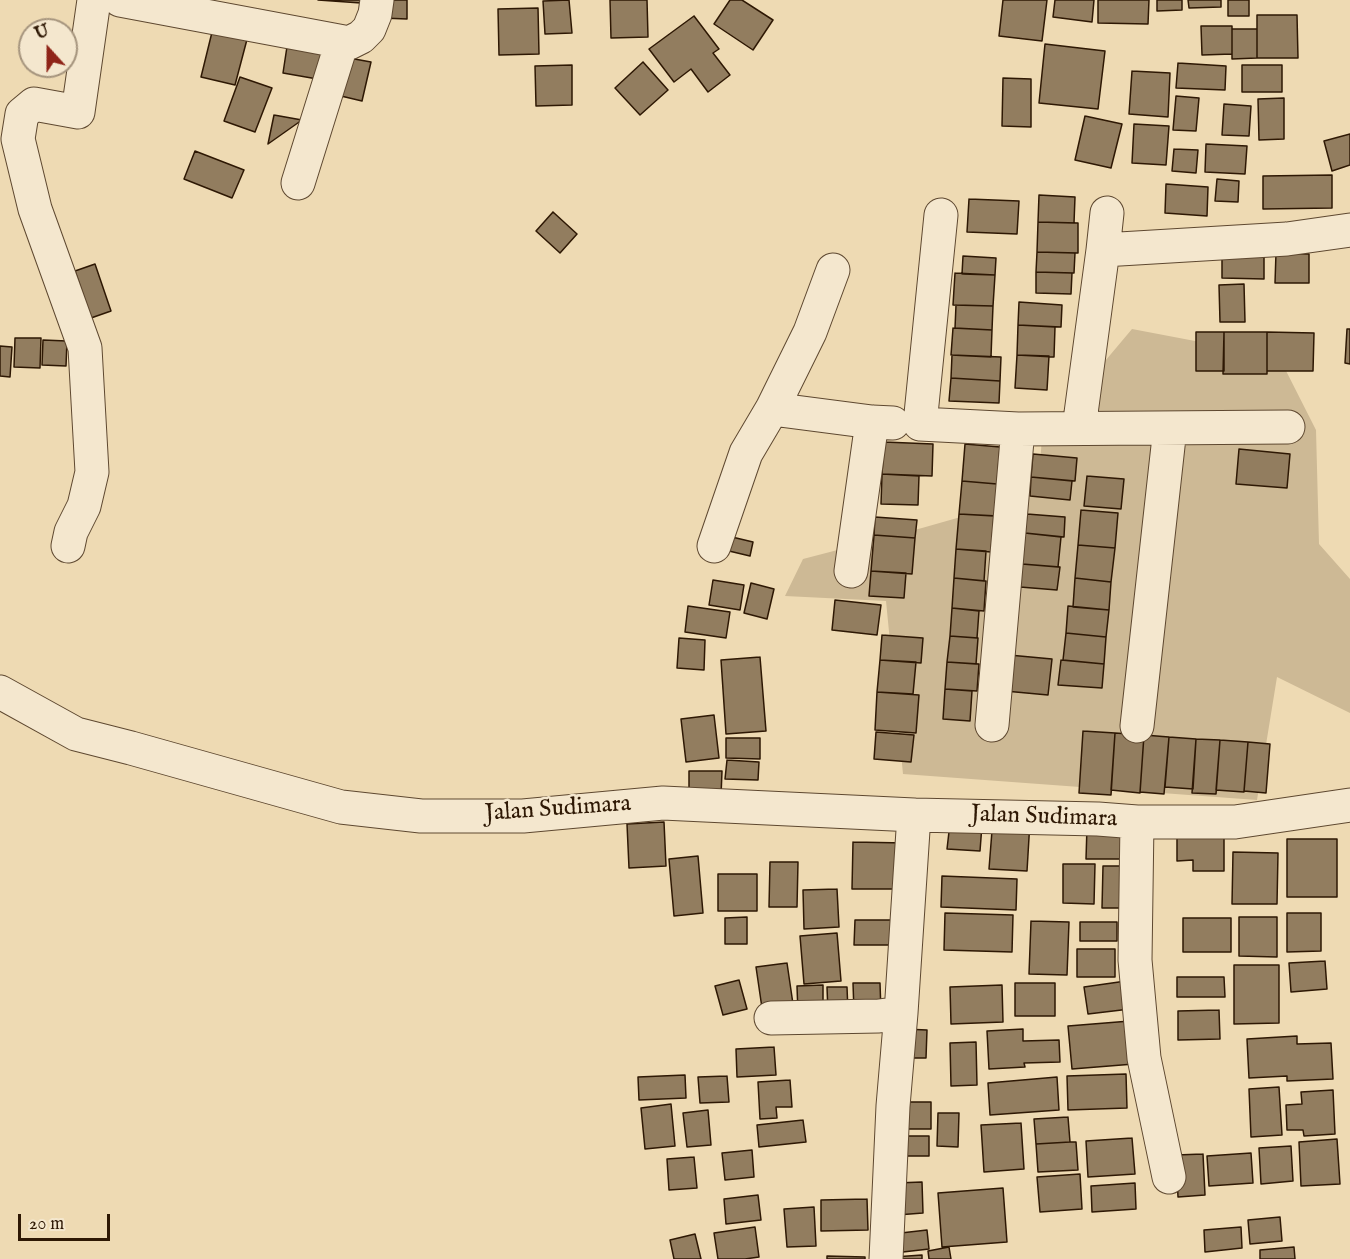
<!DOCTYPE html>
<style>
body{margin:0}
#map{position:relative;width:1350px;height:1259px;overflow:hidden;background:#eedab3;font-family:"IM FELL English",serif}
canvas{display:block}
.north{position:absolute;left:18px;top:18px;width:60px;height:60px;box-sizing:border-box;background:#f4e7ce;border:2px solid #a5947d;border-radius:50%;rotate:339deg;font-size:16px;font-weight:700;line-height:24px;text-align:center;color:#2e1804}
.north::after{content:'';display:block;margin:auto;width:21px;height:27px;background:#8f2418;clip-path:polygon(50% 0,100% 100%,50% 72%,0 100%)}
.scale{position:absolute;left:18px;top:1214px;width:92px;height:27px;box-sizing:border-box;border:3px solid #2e1804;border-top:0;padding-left:8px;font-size:18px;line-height:21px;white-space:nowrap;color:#2e1804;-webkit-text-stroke:4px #f4e7ce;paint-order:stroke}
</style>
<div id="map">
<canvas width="1350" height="1259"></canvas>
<div class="north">U</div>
<div class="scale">20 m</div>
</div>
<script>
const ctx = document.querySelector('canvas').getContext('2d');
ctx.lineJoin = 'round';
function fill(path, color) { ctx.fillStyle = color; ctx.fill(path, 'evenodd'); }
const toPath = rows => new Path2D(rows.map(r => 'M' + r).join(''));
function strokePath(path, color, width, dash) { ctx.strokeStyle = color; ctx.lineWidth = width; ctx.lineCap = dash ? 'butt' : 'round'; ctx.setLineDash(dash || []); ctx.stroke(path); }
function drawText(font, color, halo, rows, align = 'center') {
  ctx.font = font + ' "IM FELL English",serif'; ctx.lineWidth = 5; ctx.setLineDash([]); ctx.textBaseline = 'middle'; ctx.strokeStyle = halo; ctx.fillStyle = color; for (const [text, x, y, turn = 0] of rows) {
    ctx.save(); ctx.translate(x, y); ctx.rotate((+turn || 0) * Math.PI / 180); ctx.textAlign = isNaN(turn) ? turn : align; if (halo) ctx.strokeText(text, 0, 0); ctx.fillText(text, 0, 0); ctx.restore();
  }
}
fill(toPath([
 [1132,329,1279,357,1316,430,1319,544,1350,579,1350,713,1277,677,1257,800,903,774,886,601,785,596,803,559,922,528,1038,495,1042,436]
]), '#cdb995');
const building = toPath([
 [318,0,361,0,361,3,318,0],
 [383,0,407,0,407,19,382,18,383,0],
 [569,0,572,33,545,34,543,1,569,0],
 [610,0,647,0,648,37,611,38,610,0],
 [730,0,742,0,773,20,753,50,714,24,730,0],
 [1003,0,1047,0,1042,41,999,36,1003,0],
 [1055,0,1094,0,1092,22,1053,17,1055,0],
 [1098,0,1149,0,1148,24,1098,23,1098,0],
 [1157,0,1182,0,1182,10,1157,11,1157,0],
 [1188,0,1221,0,1221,7,1189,8,1188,0],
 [1228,0,1249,0,1249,16,1228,16,1228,0],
 [538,8,539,54,499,55,498,9,538,8],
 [1257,15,1297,15,1298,58,1257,58,1257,15],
 [694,16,719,49,713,53,730,75,708,92,691,69,674,82,649,49,694,16],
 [215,20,250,28,235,85,201,77,215,20],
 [1201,26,1232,26,1232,54,1202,55,1201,26],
 [1232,29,1257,29,1257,58,1232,59,1232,29],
 [288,40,328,47,323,80,283,73,288,40],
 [1045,44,1105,51,1098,109,1039,103,1045,44],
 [349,58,371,62,362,101,341,96,349,58],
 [643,62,668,90,640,115,615,88,643,62],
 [1178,63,1226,66,1225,90,1176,88,1178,63],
 [572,65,572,105,536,106,535,66,572,65],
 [1242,65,1282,65,1282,92,1242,92,1242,65],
 [1132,71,1170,73,1168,117,1129,114,1132,71],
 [240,77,272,88,255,132,224,121,240,77],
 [1003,78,1031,79,1031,127,1002,126,1003,78],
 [1176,96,1199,98,1196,131,1173,130,1176,96],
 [1284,98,1284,139,1259,140,1258,99,1284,98],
 [1224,104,1251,106,1249,136,1222,135,1224,104],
 [274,115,302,120,268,144,274,115],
 [1085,116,1122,124,1111,168,1075,160,1085,116],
 [1134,124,1169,126,1166,165,1132,163,1134,124],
 [1350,134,1350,165,1332,171,1324,141,1350,134],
 [1206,144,1247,146,1245,174,1205,172,1206,144],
 [1174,149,1198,150,1196,173,1172,171,1174,149],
 [195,151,244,170,232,198,184,179,195,151],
 [1332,175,1332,208,1263,209,1263,176,1332,175],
 [1217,179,1239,181,1238,202,1215,201,1217,179],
 [1166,184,1208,187,1207,216,1165,213,1166,184],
 [1039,195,1075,197,1074,223,1038,222,1039,195],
 [969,199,1019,201,1017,234,967,232,969,199],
 [553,212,577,234,560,253,536,231,553,212],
 [1038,222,1078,223,1078,253,1037,252,1038,222],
 [1222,250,1264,250,1264,279,1222,278,1222,250],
 [1037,252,1075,253,1074,273,1036,272,1037,252],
 [1276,253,1309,254,1309,283,1275,283,1276,253],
 [963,256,996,258,995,275,962,274,963,256],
 [95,264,111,311,91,318,75,271,95,264],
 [1036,272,1072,273,1071,294,1036,293,1036,272],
 [955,273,995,275,993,306,953,305,955,273],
 [1244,284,1245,322,1220,322,1219,285,1244,284],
 [1019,302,1062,305,1061,327,1018,325,1019,302],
 [956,305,993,306,992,330,955,328,956,305],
 [1018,325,1055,327,1054,357,1017,355,1018,325],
 [953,328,992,330,991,357,951,355,953,328],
 [1347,329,1350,329,1350,364,1345,363,1347,329],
 [1196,332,1224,332,1224,371,1196,371,1196,332],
 [1224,332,1267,332,1267,374,1223,374,1224,332],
 [1267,332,1314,333,1313,371,1267,371,1267,332],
 [15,338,41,338,40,368,14,367,15,338],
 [43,340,67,341,66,366,42,365,43,340],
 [0,346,12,347,10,377,0,376,0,346],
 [952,355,1001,357,1000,381,951,378,952,355],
 [1017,355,1049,356,1047,390,1015,388,1017,355],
 [951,378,1000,381,999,403,949,401,951,378],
 [884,442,933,444,932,476,882,474,884,442],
 [965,444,1000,447,997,484,962,481,965,444],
 [1239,449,1290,454,1287,488,1236,484,1239,449],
 [1033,454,1077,458,1075,481,1031,477,1033,454],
 [882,474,919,476,918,505,881,504,882,474],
 [1087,476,1124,479,1121,509,1084,506,1087,476],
 [1031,477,1072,481,1070,500,1030,496,1031,477],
 [962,481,997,484,998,516,959,514,962,481],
 [1081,510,1118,513,1115,548,1078,545,1081,510],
 [959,514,994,516,991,552,956,549,959,514],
 [1027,514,1065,517,1064,537,1025,533,1027,514],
 [875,517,917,520,915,538,874,535,875,517],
 [1025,533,1061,537,1058,567,1022,564,1025,533],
 [874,535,915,538,912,574,871,571,874,535],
 [732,537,753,542,750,556,729,551,732,537],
 [1078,545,1115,548,1111,582,1075,578,1078,545],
 [956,549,986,551,984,581,954,578,956,549],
 [1022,564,1060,567,1057,590,1020,587,1022,564],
 [871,571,906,573,904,598,869,596,871,571],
 [954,578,986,581,984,611,952,608,954,578],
 [1075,578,1111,582,1109,610,1073,607,1075,578],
 [713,580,744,585,740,610,709,605,713,580],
 [751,583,774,589,767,619,744,613,751,583],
 [835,600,881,605,877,635,832,630,835,600],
 [688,606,730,612,726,638,685,632,688,606],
 [1068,606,1109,610,1106,637,1066,633,1068,606],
 [952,608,979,611,977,638,950,636,952,608],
 [1066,633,1106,637,1104,664,1063,660,1066,633],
 [882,635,923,638,921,663,880,660,882,635],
 [950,636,978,638,976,664,947,662,950,636],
 [679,638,705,640,704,670,677,668,679,638],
 [1009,655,1052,659,1048,695,1005,691,1009,655],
 [760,657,766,731,726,734,721,660,760,657],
 [880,660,916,662,913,694,877,692,880,660],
 [1061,660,1104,664,1102,688,1058,685,1061,660],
 [947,662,979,664,977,691,945,689,947,662],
 [945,689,972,691,970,721,943,719,945,689],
 [877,692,919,695,916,733,875,730,877,692],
 [714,715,719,758,686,762,681,719,714,715],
 [1083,731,1115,733,1111,795,1079,793,1083,731],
 [876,732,914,735,911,762,874,759,876,732],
 [1115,733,1144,735,1140,793,1111,790,1115,733],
 [1144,735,1169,737,1164,794,1140,792,1144,735],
 [1169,737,1196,739,1193,789,1165,787,1169,737],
 [726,738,760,738,760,759,726,758,726,738],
 [1196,739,1220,740,1216,794,1192,793,1196,739],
 [1220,740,1248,742,1244,792,1216,790,1220,740],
 [1248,742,1270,744,1266,793,1244,791,1248,742],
 [727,760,759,762,758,780,725,779,727,760],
 [689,771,722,771,721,796,689,795,689,771],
 [993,818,1030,821,1027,871,989,869,993,818],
 [664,822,666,866,629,868,627,824,664,822],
 [950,823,982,825,980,851,947,849,950,823],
 [1087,827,1132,828,1132,859,1086,859,1087,827],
 [1177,828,1224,838,1224,871,1193,871,1193,860,1177,861,1177,828],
 [1287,839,1337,839,1337,897,1287,897,1287,839],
 [853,842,905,843,904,889,852,889,853,842],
 [1233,852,1278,853,1277,904,1232,904,1233,852],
 [698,856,703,913,674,916,669,859,698,856],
 [770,862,798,862,797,907,769,907,770,862],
 [1063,864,1095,864,1094,904,1063,903,1063,864],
 [1103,866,1129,866,1129,908,1102,908,1103,866],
 [718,874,757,874,757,911,718,911,718,874],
 [942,876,1017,879,1016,910,941,907,942,876],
 [837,889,839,927,804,929,803,890,837,889],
 [945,913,1013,915,1012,952,944,950,945,913],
 [1287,913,1321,913,1321,951,1287,952,1287,913],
 [747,917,747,944,725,944,725,918,747,917],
 [1239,917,1277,917,1277,957,1239,956,1239,917],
 [1183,918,1231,918,1231,952,1183,952,1183,918],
 [855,920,895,920,895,945,854,945,855,920],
 [1031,921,1069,922,1067,975,1029,974,1031,921],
 [1080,922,1117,922,1117,941,1080,941,1080,922],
 [837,933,841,981,804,984,800,936,837,933],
 [1077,949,1115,949,1115,977,1077,977,1077,949],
 [1325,961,1327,989,1291,992,1289,963,1325,961],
 [787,963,793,1004,762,1008,756,967,787,963],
 [1234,965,1279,965,1279,1023,1234,1024,1234,965],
 [1177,977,1224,977,1225,997,1177,997,1177,977],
 [739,980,747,1009,723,1015,715,986,739,980],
 [1126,981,1130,1009,1088,1014,1084,987,1126,981],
 [853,983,880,983,881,1012,854,1012,853,983],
 [1015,983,1055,983,1055,1016,1015,1016,1015,983],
 [823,985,823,1013,798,1014,797,986,823,985],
 [1002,985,1003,1022,951,1024,950,987,1002,985],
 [827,987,847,987,848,1012,828,1013,827,987],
 [1219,1010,1220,1039,1178,1040,1178,1011,1219,1010],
 [1130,1021,1134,1064,1072,1069,1068,1026,1130,1021],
 [904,1029,927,1030,926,1058,903,1058,904,1029],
 [1023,1029,1023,1041,1059,1040,1060,1062,1024,1063,1025,1067,989,1069,987,1031,1023,1029],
 [1297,1036,1297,1044,1331,1043,1333,1079,1287,1081,1287,1076,1249,1078,1247,1039,1297,1036],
 [976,1042,977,1085,951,1086,950,1043,976,1042],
 [774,1047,776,1075,737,1077,736,1049,774,1047],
 [1126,1074,1127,1108,1068,1110,1067,1076,1126,1074],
 [685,1075,686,1098,639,1100,638,1077,685,1075],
 [727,1076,729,1102,700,1103,698,1077,727,1076],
 [1057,1077,1059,1110,990,1115,988,1083,1057,1077],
 [790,1080,792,1107,776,1107,777,1118,760,1119,758,1082,790,1080],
 [1279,1087,1282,1135,1251,1137,1249,1089,1279,1087],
 [1333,1090,1335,1134,1304,1136,1303,1130,1287,1130,1286,1105,1302,1104,1301,1092,1333,1090],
 [900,1102,931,1102,931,1129,900,1129,900,1102],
 [671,1104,675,1146,645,1149,641,1108,671,1104],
 [708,1110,711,1145,687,1147,683,1113,708,1110],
 [938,1113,959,1113,958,1147,937,1146,938,1113],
 [1068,1117,1070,1142,1036,1144,1034,1119,1068,1117],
 [803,1120,806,1142,759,1147,757,1125,803,1120],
 [1021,1123,1024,1169,984,1172,981,1125,1021,1123],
 [896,1136,929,1136,929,1156,895,1156,896,1136],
 [1132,1138,1135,1174,1088,1177,1086,1141,1132,1138],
 [1337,1139,1340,1184,1301,1186,1299,1142,1337,1139],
 [1070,1142,1076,1142,1078,1170,1038,1172,1036,1144,1070,1142],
 [1291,1146,1293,1181,1261,1184,1259,1148,1291,1146],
 [752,1150,754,1177,725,1180,722,1153,752,1150],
 [1251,1153,1253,1183,1209,1186,1207,1156,1251,1153],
 [1203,1154,1205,1195,1178,1197,1176,1155,1203,1154],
 [694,1157,697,1188,669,1190,667,1159,694,1157],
 [1080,1174,1082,1209,1040,1212,1037,1177,1080,1174],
 [922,1182,923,1213,897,1215,896,1183,922,1182],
 [1135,1183,1136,1209,1092,1212,1091,1186,1135,1183],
 [1003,1188,1007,1242,942,1247,938,1193,1003,1188],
 [758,1195,761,1220,726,1224,724,1199,758,1195],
 [867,1199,868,1230,821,1231,821,1200,867,1199],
 [814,1207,816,1246,787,1247,784,1209,814,1207],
 [1280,1217,1282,1241,1250,1244,1248,1220,1280,1217],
 [755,1227,759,1257,745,1259,718,1259,714,1233,755,1227],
 [1241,1227,1242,1248,1205,1252,1204,1230,1241,1227],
 [927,1230,929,1249,894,1253,892,1234,927,1230],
 [695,1234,701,1259,674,1259,670,1240,695,1234],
 [949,1247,951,1259,929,1259,928,1251,949,1247],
 [1294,1247,1295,1259,1260,1259,1260,1250,1294,1247],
 [922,1255,922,1259,894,1259,894,1257,922,1255],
 [827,1256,865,1257,865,1259,827,1259,827,1256]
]);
fill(building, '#927d5f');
strokePath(building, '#2e1804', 1.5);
const minor = toPath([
 [120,0,349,43,361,37,369,29,375,14,377,0],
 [298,183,342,42],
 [941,215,920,424,1018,429,1288,427],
 [1103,250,1107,213],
 [772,409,872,422,893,423],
 [1079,428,1103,250,1287,239,1350,230],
 [68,546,71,532,84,506,92,472,85,348,35,209,18,139,22,114,34,104,78,112,94,0],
 [714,546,746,453,772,409,810,332,833,270],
 [851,571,872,422],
 [0,692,76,734,131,748,341,807,421,816,523,816,663,803,914,815,1098,819,1137,822,1235,822,1350,805],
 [992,725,1018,429],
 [1137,726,1170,428],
 [1137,822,1135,960,1144,1058,1169,1177],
 [771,1018,879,1016,901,1013,914,815],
 [886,1259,893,1106,901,1013]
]);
strokePath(minor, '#5e4830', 35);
strokePath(minor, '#f4e7ce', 33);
drawText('24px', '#2e1804', '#f4e7ce', [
 ["Jalan Sudimara",558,810,-4],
 ["Jalan Sudimara",1044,818,2]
]);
</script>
